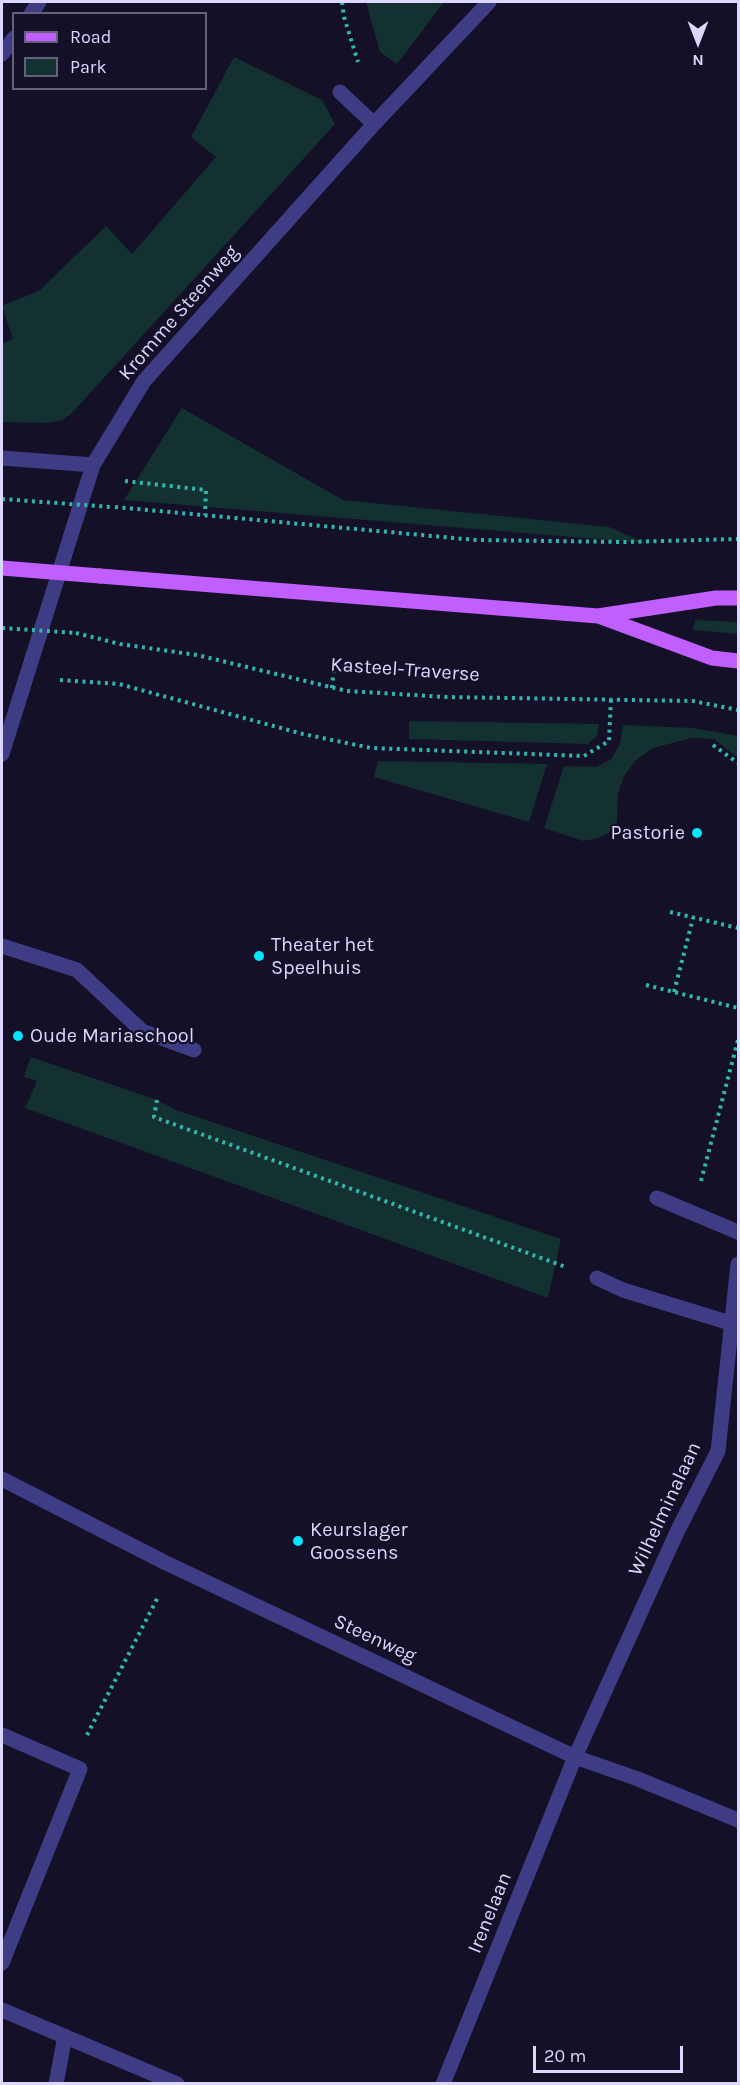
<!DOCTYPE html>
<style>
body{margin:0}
#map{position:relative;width:740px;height:2085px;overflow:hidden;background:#141027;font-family:Karla,sans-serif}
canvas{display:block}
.frame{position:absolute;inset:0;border:3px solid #dbd7fe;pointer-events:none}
.legend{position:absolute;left:12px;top:12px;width:195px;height:78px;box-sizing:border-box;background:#141027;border:2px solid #64607d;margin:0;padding:8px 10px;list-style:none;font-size:18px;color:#dbd7fe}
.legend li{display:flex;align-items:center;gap:12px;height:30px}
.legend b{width:30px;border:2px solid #64607d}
.north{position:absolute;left:668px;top:12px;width:60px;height:60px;-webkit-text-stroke:4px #141027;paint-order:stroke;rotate:180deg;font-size:16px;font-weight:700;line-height:24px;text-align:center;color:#dbd7fe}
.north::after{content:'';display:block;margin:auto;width:21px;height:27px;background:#dbd7fe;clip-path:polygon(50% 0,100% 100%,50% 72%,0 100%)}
.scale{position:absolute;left:533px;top:2046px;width:150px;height:27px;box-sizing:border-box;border:3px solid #dbd7fe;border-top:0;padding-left:8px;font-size:18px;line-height:21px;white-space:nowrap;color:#dbd7fe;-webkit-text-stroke:4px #141027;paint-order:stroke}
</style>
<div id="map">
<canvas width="740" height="2085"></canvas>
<div class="frame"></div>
<ul class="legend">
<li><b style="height:8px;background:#c05ffd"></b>Road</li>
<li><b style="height:16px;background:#133130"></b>Park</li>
</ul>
<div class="north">N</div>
<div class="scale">20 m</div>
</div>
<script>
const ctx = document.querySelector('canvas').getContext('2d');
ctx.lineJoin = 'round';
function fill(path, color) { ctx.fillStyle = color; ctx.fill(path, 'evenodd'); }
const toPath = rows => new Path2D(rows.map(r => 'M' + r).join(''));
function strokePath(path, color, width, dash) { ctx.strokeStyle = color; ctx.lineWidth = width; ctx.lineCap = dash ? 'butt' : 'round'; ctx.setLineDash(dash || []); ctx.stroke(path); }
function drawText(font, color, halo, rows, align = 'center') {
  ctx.font = font + ' Karla,sans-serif'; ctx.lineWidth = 4.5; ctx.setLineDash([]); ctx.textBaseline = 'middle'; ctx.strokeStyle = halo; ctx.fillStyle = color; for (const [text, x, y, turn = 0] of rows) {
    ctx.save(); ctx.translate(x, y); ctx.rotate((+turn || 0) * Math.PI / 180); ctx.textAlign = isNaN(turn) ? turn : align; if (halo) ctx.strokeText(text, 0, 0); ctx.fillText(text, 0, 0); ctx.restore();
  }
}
fill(toPath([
 [366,2,444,2,397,64,380,52],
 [234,57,322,100,335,124,72,413,63,420,45,423,2,422,2,344,13,339,2,306,40,290,106,226,132,254,216,157,191,137],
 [182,408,343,500,609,527,645,543,124,500],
 [695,620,738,622,738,634,693,630],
 [409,721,599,724,597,736,588,744,409,739],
 [623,725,693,728,738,736,738,758,714,739,692,738,653,748,636,760,624,776,618,793,617,822,610,832,599,838,583,841,544,828,564,766,597,767,611,759,620,744],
 [378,761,547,764,529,822,374,777],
 [31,1057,157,1100,176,1110,561,1239,548,1298,25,1108,37,1081,24,1077]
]), '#133130');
strokePath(toPath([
 [342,2,344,17,358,62],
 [125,481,206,490,205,515],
 [115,507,476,540,625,542,738,539],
 [76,633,120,644,197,655,347,691,446,697,693,701,738,710],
 [60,680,119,684,303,734,371,748,584,756,609,741,611,699],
 [332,688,334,665],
 [713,745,738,763],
 [670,912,738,928],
 [646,985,738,1008],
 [674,992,693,918],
 [157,1100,154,1117,566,1267],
 [701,1181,738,1040],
 [87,1735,158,1597]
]), '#31b8ae', 4, [3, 4.5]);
strokePath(toPath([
 [31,14,39,2],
 [2,54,14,38],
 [340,92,374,124],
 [2,458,93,465],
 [2,754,93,465,144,381,374,124,489,2],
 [2,946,77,970,142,1031,194,1050],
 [657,1198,738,1232],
 [597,1278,623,1290,730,1323],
 [2,1479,164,1562,575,1757,638,1779,738,1820],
 [2,1735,80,1769,2,1963],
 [2,2010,177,2084],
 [56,2084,65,2036],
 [443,2084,575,1757,677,1532,718,1451,738,1264]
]), '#3e3c85', 15);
strokePath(toPath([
 [100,576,598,616,716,598,738,598],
 [601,617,712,658,738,661]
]), '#c05ffd', 15);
strokePath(toPath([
 [2,499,111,507],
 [2,628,75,633]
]), '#31b8ae', 4, [3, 4.5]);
strokePath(toPath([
 [2,568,100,576]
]), '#c05ffd', 15);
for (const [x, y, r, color] of [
 [697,833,6,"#05e6fc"],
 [259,956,6,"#05e6fc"],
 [18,1036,6,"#05e6fc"],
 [298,1541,6,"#05e6fc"]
]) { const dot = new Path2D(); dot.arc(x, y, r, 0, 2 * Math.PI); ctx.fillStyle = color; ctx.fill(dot); strokePath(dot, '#141027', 2); }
drawText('20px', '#dbd7fe', '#141027', [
 ["Kromme Steenweg",179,313,-49],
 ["Kasteel-Traverse",405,670,4],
 ["Wilhelminalaan",665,1509,-65],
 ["Steenweg",375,1639,25],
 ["Irenelaan",490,1913,-68]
]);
drawText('20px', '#dbd7fe', '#141027', [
 ["Pastorie",685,833,"right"],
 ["Theater het",271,945],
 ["Speelhuis",271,968],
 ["Oude Mariaschool",30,1036],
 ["Keurslager",310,1530],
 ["Goossens",310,1553]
], 'left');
</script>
